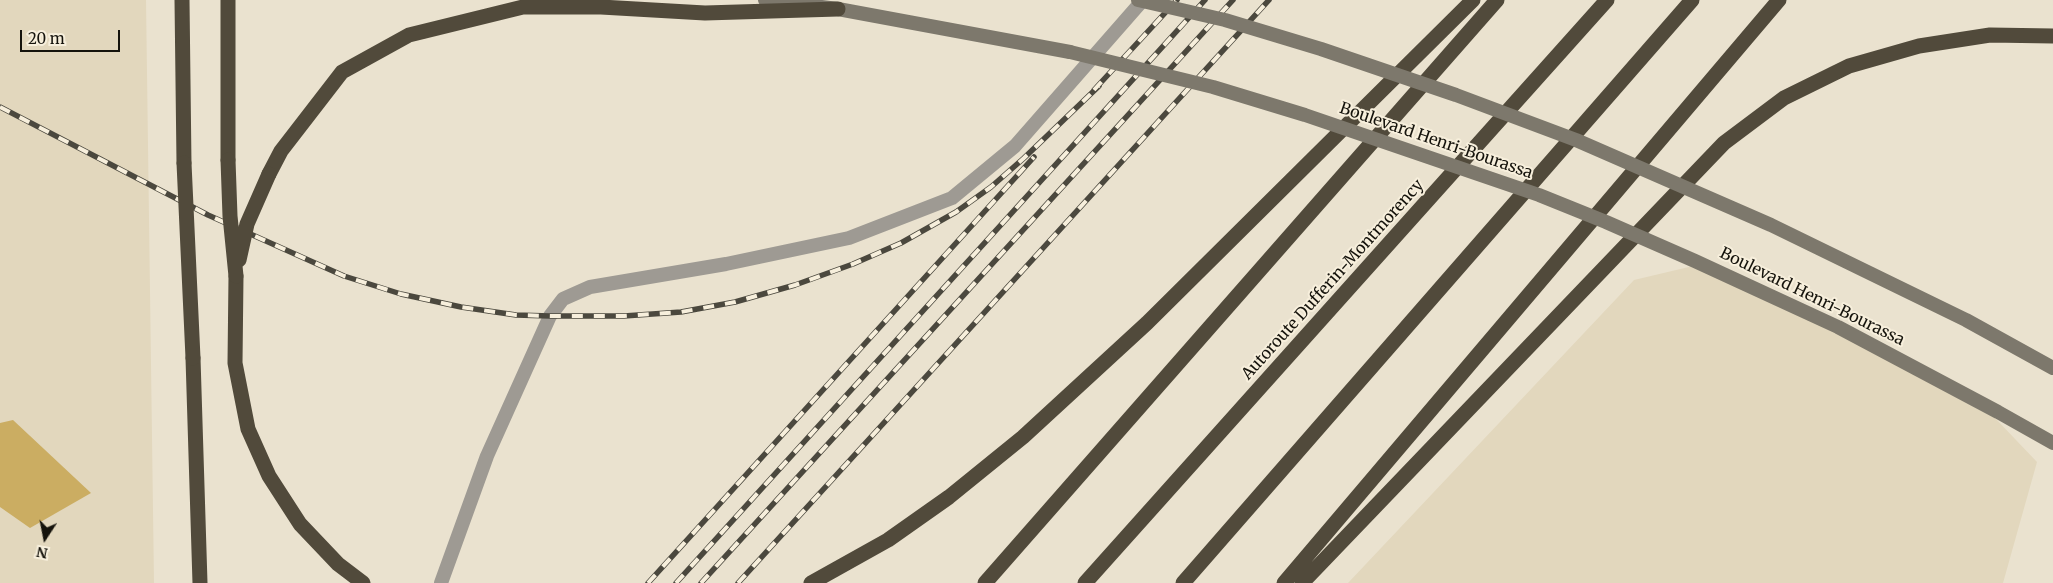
<!DOCTYPE html>
<style>
body{margin:0}
#map{position:relative;width:2053px;height:583px;overflow:hidden;background:#eae2cf;font-family:Merriweather,serif}
canvas{display:block}
.north{position:absolute;left:20px;top:513px;width:50px;height:50px;-webkit-text-stroke:4px #f7efdc;paint-order:stroke;rotate:191deg;font-size:14px;font-weight:700;line-height:20px;text-align:center;color:#15130c}
.north::after{content:'';display:block;margin:auto;width:18px;height:22px;background:#15130c;clip-path:polygon(50% 0,100% 100%,50% 72%,0 100%)}
.scale{position:absolute;left:20px;top:30px;width:100px;height:22px;box-sizing:border-box;border:2px solid #15130c;border-top:0;padding-left:6px;font-size:15px;line-height:18px;white-space:nowrap;color:#15130c;-webkit-text-stroke:4px #f7efdc;paint-order:stroke}
</style>
<div id="map">
<canvas width="2053" height="583"></canvas>
<div class="north">N</div>
<div class="scale">20 m</div>
</div>
<script>
const ctx = document.querySelector('canvas').getContext('2d');
ctx.lineJoin = 'round';
function fill(path, color) { ctx.fillStyle = color; ctx.fill(path, 'evenodd'); }
const toPath = rows => new Path2D(rows.map(r => 'M' + r).join(''));
function strokePath(path, color, width, dash) { ctx.strokeStyle = color; ctx.lineWidth = width; ctx.lineCap = dash ? 'butt' : 'round'; ctx.setLineDash(dash || []); ctx.stroke(path); }
function drawText(font, color, halo, rows, align = 'center') {
  ctx.font = font + ' Merriweather,serif'; ctx.lineWidth = 4; ctx.setLineDash([]); ctx.textBaseline = 'middle'; ctx.strokeStyle = halo; ctx.fillStyle = color; for (const [text, x, y, turn = 0] of rows) {
    ctx.save(); ctx.translate(x, y); ctx.rotate((+turn || 0) * Math.PI / 180); ctx.textAlign = isNaN(turn) ? turn : align; if (halo) ctx.strokeText(text, 0, 0); ctx.fillText(text, 0, 0); ctx.restore();
  }
}
fill(toPath([
 [0,0,146,0,154,583,0,583],
 [1693,266,1835,332,1995,418,2037,462,2003,583,1348,583,1634,280]
]), '#e2d7bd');
fill(toPath([
 [13,420,91,493,30,528,0,507,0,423]
]), '#cbad62');
strokePath(toPath([
 [441,583,487,456,550,316,563,299,590,287,726,264,849,238,952,198,1015,146,1143,0]
]), '#9e9a93', 14);
strokePath(toPath([
 [765,0,838,9,1070,52]
]), '#7d786c', 14);
strokePath(toPath([
 [182,0,184,163],
 [228,0,228,160],
 [269,174,281,151,342,72,409,35,523,7,601,7,705,13,838,9],
 [236,276,235,363,248,429,269,476,300,524,338,564,363,583],
 [193,358,200,583],
 [811,583,888,540,949,497,1023,437,1147,323,1473,0],
 [985,583,1497,0],
 [1085,583,1607,0],
 [1183,583,1692,0],
 [1284,583,1779,0],
 [1302,583,1724,143,1784,98,1849,66,1919,46,1990,35,2053,36]
]), '#514a3b', 15);
const rail = toPath([
 [1094,90,1177,0],
 [0,107,208,215,344,276,401,294,461,307,516,315,550,316,624,316,681,312,735,302,795,285,853,264,901,243,956,212,991,187,1024,158,1099,86],
 [648,583,1034,157],
 [676,583,1205,0],
 [701,583,1233,0],
 [738,583,1269,0]
]);
strokePath(rail, '#4b483e', 5.5);
strokePath(rail, '#f7efdc', 4, [11]);
strokePath(toPath([
 [1138,0,1225,20,1321,49,1456,95,1576,140,1771,225,1966,320,2053,368],
 [1070,52,1213,87,1305,115,1539,195,1606,222,1695,261,1838,327,1998,412,2053,443]
]), '#7d786c', 14);
strokePath(toPath([
 [228,160,230,216,236,276],
 [184,163,193,358],
 [239,260,247,224,269,174]
]), '#514a3b', 15);
drawText('16px', '#15130c', '#f7efdc', [
 ["Boulevard Henri-Bourassa",1436,141,19],
 ["Autoroute Dufferin-Montmorency",1333,280,-48],
 ["Boulevard Henri-Bourassa",1812,297,26]
]);
</script>
